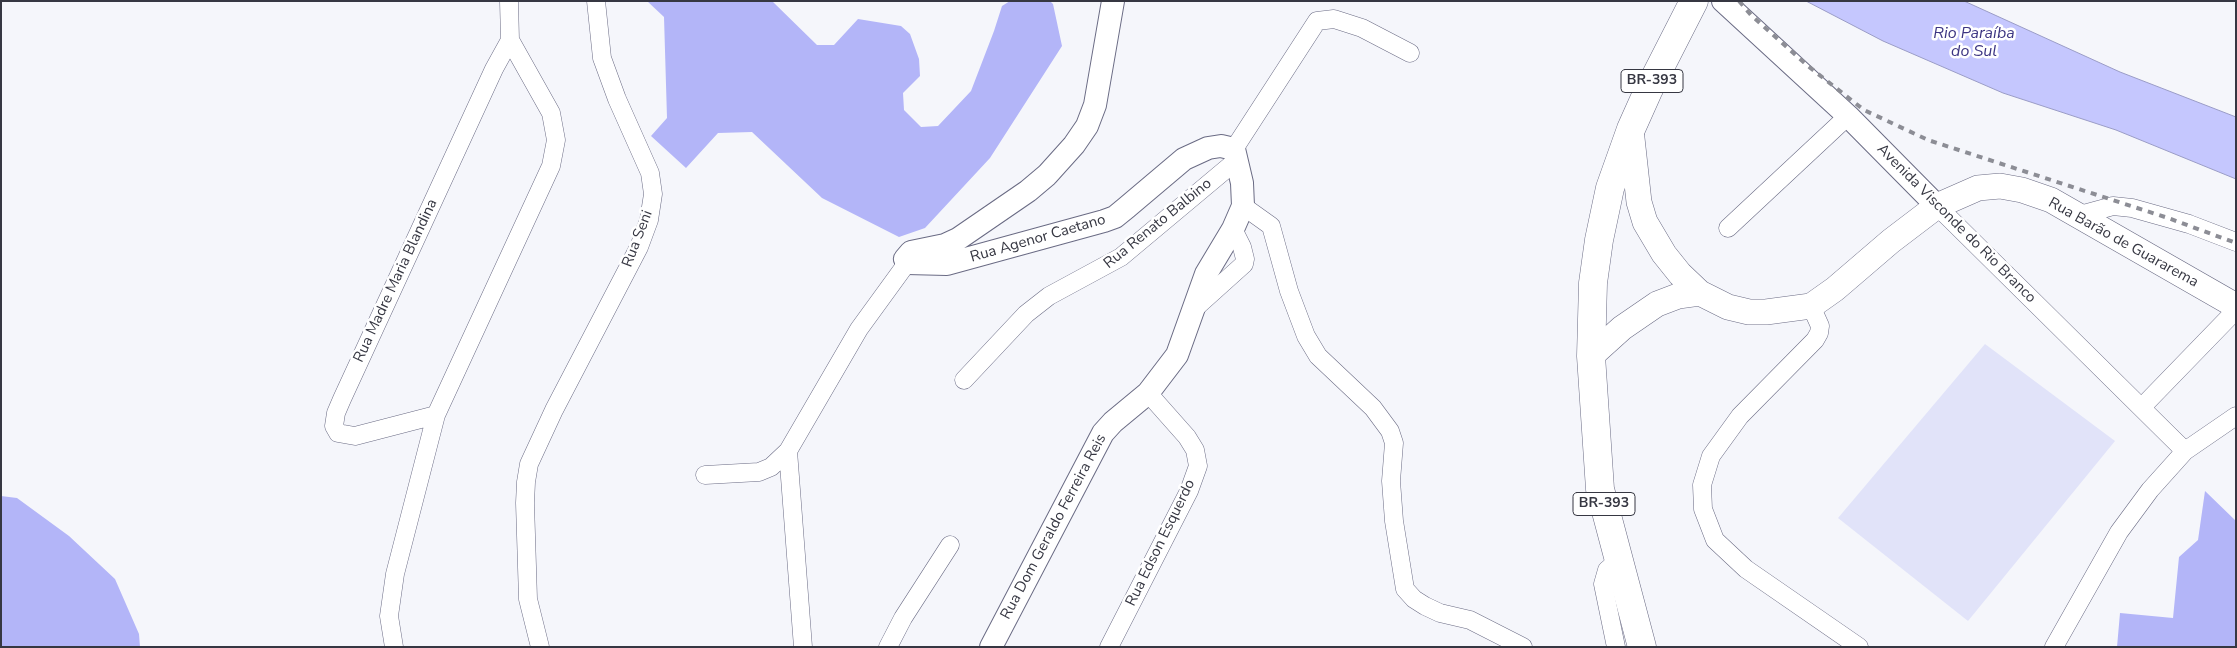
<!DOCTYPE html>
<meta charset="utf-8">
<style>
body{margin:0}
#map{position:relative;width:2237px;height:648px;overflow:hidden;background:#f5f6fb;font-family:"Nunito Sans",sans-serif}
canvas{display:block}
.frame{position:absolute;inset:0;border:2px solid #363742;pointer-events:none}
</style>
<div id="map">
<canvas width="2237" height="648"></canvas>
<div class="frame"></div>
</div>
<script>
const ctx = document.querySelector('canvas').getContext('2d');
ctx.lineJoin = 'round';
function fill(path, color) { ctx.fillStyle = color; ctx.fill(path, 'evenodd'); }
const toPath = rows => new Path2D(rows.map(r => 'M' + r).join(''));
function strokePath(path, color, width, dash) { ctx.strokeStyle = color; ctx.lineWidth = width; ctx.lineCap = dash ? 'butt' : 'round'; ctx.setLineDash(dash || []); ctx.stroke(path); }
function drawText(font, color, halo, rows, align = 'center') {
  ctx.font = font + ' "Nunito Sans",sans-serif'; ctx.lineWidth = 5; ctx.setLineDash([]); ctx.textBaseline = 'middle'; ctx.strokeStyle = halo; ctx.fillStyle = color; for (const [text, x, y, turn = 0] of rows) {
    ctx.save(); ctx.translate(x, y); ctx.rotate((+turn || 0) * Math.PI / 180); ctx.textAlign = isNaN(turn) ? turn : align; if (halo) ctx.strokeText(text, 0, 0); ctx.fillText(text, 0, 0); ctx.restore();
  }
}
fill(toPath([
 [1985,344,2115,441,1968,621,1838,518]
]), '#e1e3f9');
fill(toPath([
 [647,1,772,1,817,45,834,45,858,19,901,26,910,34,919,59,920,76,903,93,904,110,921,127,938,126,971,91,994,31,1002,6,1010,1,1050,1,1053,4,1062,46,990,158,925,228,899,237,822,198,752,132,718,133,686,168,651,136,667,118,664,17],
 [2205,491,2236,521,2236,647,2117,647,2120,613,2173,618,2179,557,2198,540],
 [1,496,17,498,69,536,115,579,139,634,140,647,1,647]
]), '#b3b5f8');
const water = toPath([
 [1806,1,1964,1,2120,72,2236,117,2236,179,2116,130,2003,93,1883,41,1806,1]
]);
fill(water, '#c5c7fe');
strokePath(water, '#9a9cc6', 1);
const minor = toPath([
 [1234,149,1317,21,1334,19,1362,28,1410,53],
 [1243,206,1271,226,1289,291,1306,336,1318,356,1373,408,1390,431,1394,443,1391,481,1394,521,1405,589,1414,599,1425,606,1440,613,1470,620,1523,647],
 [1937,206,2185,451],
 [2080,215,2113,206,2132,208,2189,224,2236,242],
 [1728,228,1848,116],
 [1811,306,1820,326,1819,333,1815,340,1740,416,1711,456,1702,485,1703,509,1715,540,1746,569,1859,647],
 [1194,309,1244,264,1245,259,1242,247,1233,229],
 [964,380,1026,314,1049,296,1121,257,1237,160],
 [2142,407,2236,310],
 [436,415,355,436,338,433,334,426,336,413,342,399,494,69,510,40,509,1],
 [788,451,803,647],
 [705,475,759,472,771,467,788,451,859,329,907,263],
 [394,647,389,616,395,574,436,415,551,166,556,140,551,113,510,40],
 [540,647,528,599,525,503,526,482,529,464,554,410,639,247,649,220,653,194,650,173,617,99,602,58,596,1],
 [888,647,903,618,950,545],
 [1109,647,1189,491,1198,466,1195,450,1187,437,1148,393],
 [1616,647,1603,584,1607,570,1619,560],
 [2054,647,2119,532,2150,490,2185,451,2236,416]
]);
const tertiary = toPath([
 [1723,1,1848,116,1937,206],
 [991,647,1103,433,1113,422,1148,393,1177,355,1206,274,1233,229,1243,206,1242,183,1234,149,1221,146,1208,148,1184,159,1126,208,1115,217,1104,221,947,264,907,263,905,259,911,252,945,245,958,239,1028,191,1047,175,1074,145,1087,126,1095,105,1113,1]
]);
const secondary = toPath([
 [1631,129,1639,202,1645,222,1664,254,1680,274,1700,293,1728,307,1749,312,1766,312,1811,306,1835,289,1891,241,1937,206,1978,188,2000,186,2022,190,2051,200,2236,306],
 [1591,356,1622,328,1657,304,1678,296,1700,293]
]);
const trunk = toPath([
 [1642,647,1600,489,1591,356,1593,283,1599,240,1610,188,1631,129,1648,91,1694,1]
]);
strokePath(minor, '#6a6b84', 19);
strokePath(tertiary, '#6a6b84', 24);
strokePath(secondary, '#6a6b84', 26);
strokePath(trunk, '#6a6b84', 29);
strokePath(minor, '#fff', 18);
strokePath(tertiary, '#fff', 22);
strokePath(secondary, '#fff', 25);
strokePath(trunk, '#fff', 28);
strokePath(toPath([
 [1739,1,1751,15,1808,66,1864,110,1928,140,2168,218,2236,243]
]), '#8c8d95', 4, [6, 6]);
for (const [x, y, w] of [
 [1652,81,62],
 [1604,504,62]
]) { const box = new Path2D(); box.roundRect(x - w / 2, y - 11.5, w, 23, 4); ctx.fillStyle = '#fff'; ctx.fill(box); strokePath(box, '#363742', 1); }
drawText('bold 14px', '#363742', null, [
 ["BR-393",1652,81],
 ["BR-393",1604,504]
]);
drawText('15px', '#363742', '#fff', [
 ["Rua Renato Balbino",1158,224,-39],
 ["Avenida Visconde do Rio Branco",1956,224,45],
 ["Rua Seni",638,239,-69],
 ["Rua Agenor Caetano",1038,239,-16],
 ["Rua Barão de Guararema",2123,243,29],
 ["Rua Madre Maria Blandina",396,281,-65],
 ["Rua Dom Geraldo Ferreira Reis",1054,527,-62],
 ["Rua Edson Esquerdo",1161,543,-64]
]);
drawText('italic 16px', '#3c3582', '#fff', [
 ["Rio Paraíba",1974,34],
 ["do Sul",1974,52]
]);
</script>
